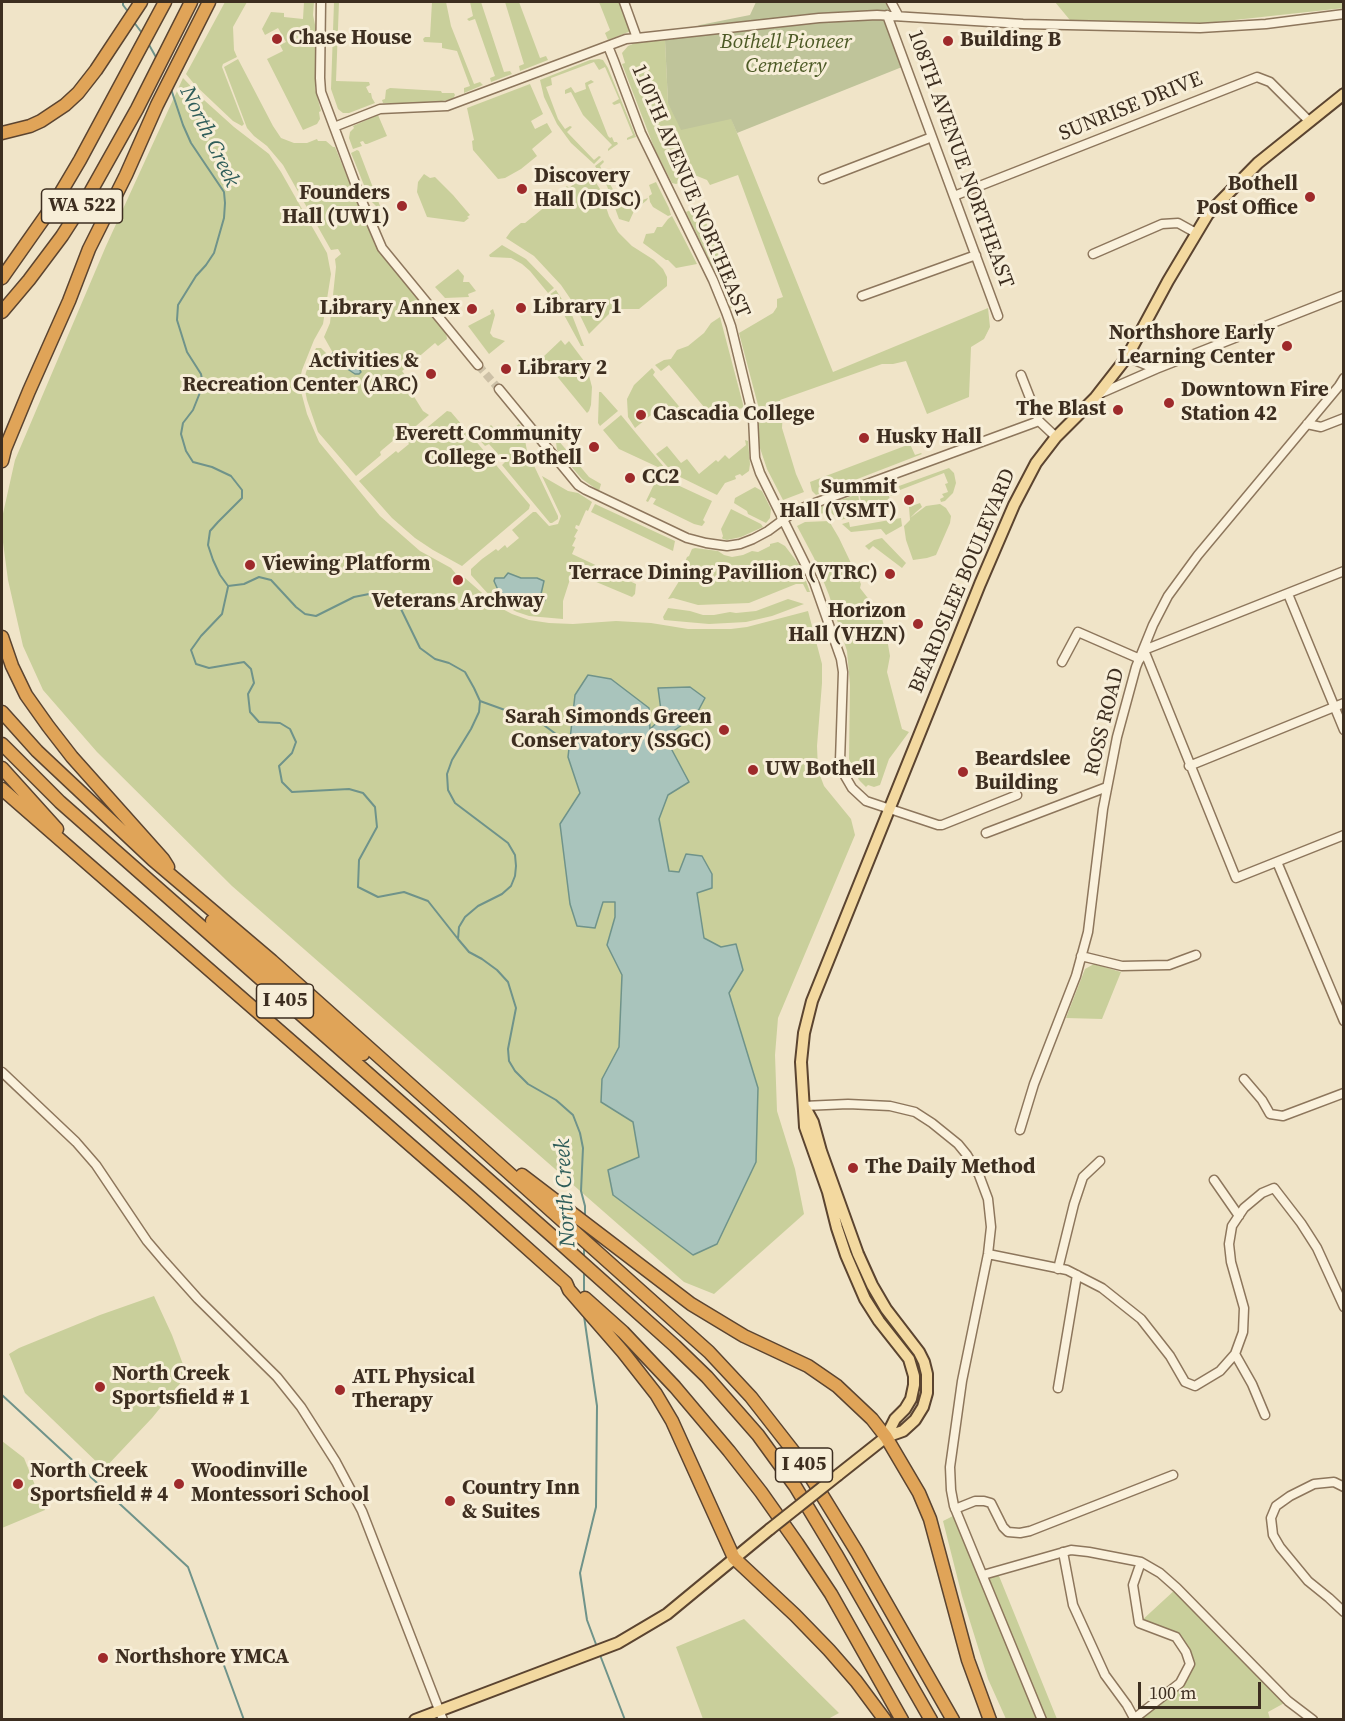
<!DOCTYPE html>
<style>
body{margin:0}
#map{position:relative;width:1345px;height:1721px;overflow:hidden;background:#f0e4c8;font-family:"Source Serif 4",serif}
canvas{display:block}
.frame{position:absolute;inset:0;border:3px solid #3d2e20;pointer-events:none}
.scale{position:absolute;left:1138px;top:1682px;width:123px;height:27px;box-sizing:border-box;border:3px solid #3d2e20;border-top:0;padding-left:8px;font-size:18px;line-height:21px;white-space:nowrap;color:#3d2e20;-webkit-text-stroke:4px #f7eed8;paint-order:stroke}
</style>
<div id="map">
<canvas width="1345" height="1721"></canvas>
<div class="frame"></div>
<div class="scale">100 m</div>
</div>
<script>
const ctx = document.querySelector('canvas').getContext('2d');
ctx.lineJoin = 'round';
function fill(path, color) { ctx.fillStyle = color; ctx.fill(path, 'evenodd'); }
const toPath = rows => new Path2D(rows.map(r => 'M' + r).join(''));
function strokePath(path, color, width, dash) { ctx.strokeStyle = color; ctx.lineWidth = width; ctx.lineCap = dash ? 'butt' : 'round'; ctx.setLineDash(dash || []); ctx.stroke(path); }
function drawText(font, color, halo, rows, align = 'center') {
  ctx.font = font + ' "Source Serif 4",serif'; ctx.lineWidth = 6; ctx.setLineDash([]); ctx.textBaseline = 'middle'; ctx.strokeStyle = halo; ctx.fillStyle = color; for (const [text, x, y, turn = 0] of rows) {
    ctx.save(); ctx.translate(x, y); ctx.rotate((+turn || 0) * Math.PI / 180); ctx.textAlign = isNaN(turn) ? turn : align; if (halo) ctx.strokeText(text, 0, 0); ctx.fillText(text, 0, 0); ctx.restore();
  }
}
fill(toPath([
 [225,2,247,2,233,27,234,50,237,57,223,64,222,67,244,124,242,126,233,121,195,85,186,74],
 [304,2,314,2,313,15,317,34,315,88,321,111,319,112,320,119,317,124,303,130,267,59,283,51,280,45,286,42,278,28,265,35,262,29,271,12,284,13,284,17,303,19],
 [334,2,339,2,336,81,369,82,370,85,366,87,369,93,371,93,372,98,375,103,349,113,343,113,338,109,331,89],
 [432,2,446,2,451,26,474,84,480,82,483,85,464,93,464,88,470,86,457,51,442,48,442,43,424,42,423,39,425,37,430,37],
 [470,2,481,2,504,72,510,71,512,74,491,82,490,78,495,76,475,19,469,21,467,19,473,16],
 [505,2,519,2,540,58,546,56,548,60,520,71,519,66,524,64],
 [599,2,621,2,631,31,608,40,605,33,610,30],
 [1055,2,1343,2,1344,8,1207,23,1074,25],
 [665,40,668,103,731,118,833,372,988,308,990,327,984,339,971,347,969,397,927,414,906,361,893,364,882,364,780,400,783,409,782,428,796,474,804,492,783,500,767,469,757,439,759,409,739,333,773,313,777,307,777,299,783,297,738,175,710,185,707,180,697,176,676,184,672,183,655,150,622,64,625,63,622,53,628,46,635,43],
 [238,59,273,126,281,138,294,143,307,143,317,139,318,141,326,141,333,147,335,147,375,245,446,332,447,339,438,346,435,343,402,371,409,380,404,382,398,377,387,387,391,392,395,389,394,387,398,384,404,388,413,395,423,411,429,415,410,431,407,429,382,450,380,452,381,455,356,476,318,432,307,400,304,385,306,372,316,348,321,348,329,356,333,353,324,337,330,323,336,267,335,259,341,254,338,249,331,250,283,165,267,146,254,136,247,128,224,67],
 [599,59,603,60,608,68,636,137,627,140,627,138,633,135,620,103,614,105,612,103,619,99,605,67,599,70,594,62,551,78,552,85,546,87,558,119,565,129,570,126,572,127,567,132,594,160,599,156,601,157,594,164,571,143,557,124,544,97,540,80,590,60],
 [183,78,204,100,234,127,269,154,281,172,327,253,331,274,323,324,314,340,302,370,299,384,307,414,319,442,380,516,420,551,451,568,457,575,454,578,455,583,461,583,463,581,462,578,465,578,497,606,512,614,529,620,549,623,573,624,616,621,651,623,688,629,731,629,747,627,808,611,822,664,822,683,817,746,818,770,824,786,851,819,855,835,778,1018,775,1055,777,1111,795,1169,804,1214,714,1294,684,1282,232,886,97,752,43,690,23,646,8,580,2,535,2,518,15,460,106,246],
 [591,80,594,82,588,85,608,136,610,138,612,137,614,142,617,142,618,144,608,151,608,149,612,145,583,115,571,92,565,94,565,90,571,87,575,93,586,89,585,83],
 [530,84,543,114,531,121,535,129,547,123,552,132,532,149,537,156,521,169,505,178,498,179,473,150,472,141,474,140,467,108],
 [390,88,441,91,442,93,454,93,455,95,453,99,431,103,383,103,382,100,385,99,386,90],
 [378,115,387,136,367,144,365,144,363,141,360,142,362,146,353,149,349,138,350,132,354,128,353,126],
 [357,150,359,151,380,206,377,207,370,200,351,153],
 [603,160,604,162,600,166,620,202,626,199,629,205,648,198,647,200,634,211,629,222,619,219,607,186,595,166],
 [589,172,600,189,609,216,618,232,632,246,654,260,663,269,667,277,667,286,639,309,623,309,610,313,589,334,576,307,561,285,534,256,506,238,511,231,521,223,525,223,557,197,556,194,567,186,569,188],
 [424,174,430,178,435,177,453,195,470,215,467,217,469,218,464,222,427,217,417,192,418,182],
 [656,182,669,208,671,215,668,216,653,207,650,202,649,196,652,194,649,185],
 [700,206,737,306,730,308,718,278,686,212],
 [672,216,681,233,697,264,676,268,668,260,666,260,643,243,646,234,654,233,657,227,662,227,668,219],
 [502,245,526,259,554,288,548,293,530,271,522,264,511,258,490,257,489,255],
 [458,269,464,276,463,282,469,282,476,291,468,294,469,297,445,298,435,287],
 [556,290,572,315,584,346,581,346,563,313,549,295],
 [493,309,495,315,490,333,493,337,505,341,489,354,468,326,491,314,490,311],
 [720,317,744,408,729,410,717,419,714,419,669,365,661,371,655,365,664,360,671,359,677,350,688,346,704,333,711,323],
 [561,340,565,345,569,341,584,361,584,364,587,368,592,387,591,405,589,411,587,413,542,358],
 [652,368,655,372,653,375,687,416,682,420,681,418,679,420,666,403,635,428,628,417,627,399,634,385],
 [599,392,601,392,618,411,600,426,598,423],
 [447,411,451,412,530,505,529,509,462,566,433,550,415,538,392,518,359,481,396,451,398,453,409,444,407,441,421,429,423,431],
 [621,415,664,467,662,469,619,449,603,430],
 [519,424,523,429,527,451,558,516,558,519,552,523,550,523,502,465,505,462,489,444,485,446,476,436,479,433,484,438,486,436,483,432,491,425,496,430,503,433,510,431],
 [558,440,589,477,601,484,599,491,582,479,557,450,556,442],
 [745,440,748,441,750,464,749,471,742,476,740,474,735,476,736,479,725,483,717,495,674,474,656,454,667,446,681,463,687,459,699,474,716,460,718,462,725,455,729,459,746,445],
 [910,444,915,455,921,453,922,454,816,495,812,491,810,482],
 [949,468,954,473,956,483,953,493,945,501,941,502,940,499,944,497,942,494,948,492,945,484,948,483,944,473,900,490,899,486],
 [542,476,568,491,578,493,592,502,588,511,586,510,579,526,576,525,575,528,578,530,574,537,576,538,572,546,575,547,572,554,636,584,635,594,632,597,582,576,571,576,563,601,563,619,529,616,517,612,501,604,490,596,471,575,471,569,482,559,496,549,498,551,505,545,507,548,519,538,512,530,533,512,536,512,549,526,558,524,561,516],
 [658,476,712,501,703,520,705,522,702,526,694,524,653,504,656,499,651,497,648,502,646,501],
 [890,482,892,490,894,490,896,495,889,496,890,500,862,505,859,493],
 [755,487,762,491,771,509,770,518,766,523,748,514,747,511,734,503,735,498],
 [858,494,860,506,852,507,853,515,848,516,848,518,840,520,831,513,807,514,808,511],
 [920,503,922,507,916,512,910,518,926,506,940,504,946,508,951,516,950,523,936,555,927,558,913,560,906,540,904,526,910,520,909,507],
 [595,504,675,541,673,551,591,512],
 [731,509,761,524,763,527,741,537,727,540,723,539,722,538,723,536,721,529],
 [901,518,902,526,886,535,881,529,851,532,842,524,849,522,850,527],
 [829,521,839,538,861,584,860,588,881,615,886,633,890,656,887,672,902,729,909,732,889,759,880,785,874,787,868,785,866,787,859,780,849,759,850,685,847,651,829,595,814,558,797,526,805,522],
 [882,538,906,563,902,568,873,546,869,550,865,546,874,540],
 [778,542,785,546,801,567,810,592,807,592,803,584,796,584,749,603,698,605,673,598,668,599,681,578,679,577,687,557,689,556,692,549,695,548,718,551,724,555,732,557,743,555,752,551,758,552,770,546,770,544],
 [788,599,804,604,772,616,746,622,709,624,664,620,663,617,668,608,690,611,703,615,714,615,730,612,736,613,756,611],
 [1094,964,1121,972,1102,1019,1066,1018,1085,969],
 [154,1296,172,1335,187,1375,152,1418,104,1469,25,1393,9,1354,19,1348,100,1315],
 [2,1441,24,1458,45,1510,2,1528],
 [957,1514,983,1575,997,1571,1057,1719,1006,1719,988,1679,962,1596,943,1521],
 [1177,1588,1288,1701,1268,1712,1270,1719,1135,1720,1180,1683,1190,1665,1176,1637,1139,1623],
 [744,1619,839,1713,828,1719,703,1719,676,1647]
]), '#c9cf9b');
fill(toPath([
 [756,2,891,2,892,4,887,15,897,42,894,46,902,67,737,133,731,119,681,130,668,103,665,40,700,25,750,15]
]), '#bfc49a');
const water = toPath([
 [333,353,339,354,355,362,361,372,359,374,355,374,343,366,326,365,324,360,333,353],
 [508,573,521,578,537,578,544,581,541,594,545,600,543,603,538,601,529,604,524,604,509,598,498,590,494,581,495,578,504,578,508,573],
 [588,675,611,679,649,708,650,729,662,718,658,688,690,687,705,698,696,715,665,737,689,782,668,795,659,819,669,871,679,872,686,854,702,856,712,874,712,888,697,893,704,938,721,947,736,944,743,970,729,993,758,1088,756,1162,717,1244,693,1255,613,1195,608,1170,639,1157,633,1122,601,1102,602,1079,619,1047,622,975,607,945,615,917,615,902,603,902,595,928,577,926,570,904,560,824,580,793,568,757,575,695,588,675]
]);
fill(water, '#a9c4bc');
strokePath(water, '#6f938a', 1.5);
strokePath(toPath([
 [123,2,123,5,129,13],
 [133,21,142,33],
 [148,43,157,59],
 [171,89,183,125,191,143,224,192,225,203,224,218,214,253,206,265,196,276,178,305,177,320,187,352,201,374,203,385,193,410,183,423,181,434,186,451,193,462,212,467,231,476,242,490,242,498,218,522,210,531,208,545,213,560,220,575,228,586,244,584,259,577,271,580,296,607,305,614,316,616,354,597,369,594,389,600,400,607,420,648,435,659,449,663,465,672,474,688,480,701,479,712,471,729,452,760,447,774,448,790,455,803,508,843,515,855,516,866,515,876,511,886,502,894,478,906,465,917,459,927,458,939,469,952,482,959,497,970,508,982,516,1008,508,1049,509,1061,515,1071,528,1084,556,1100,573,1115,580,1133,583,1148,581,1191,585,1206,585,1217],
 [228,587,222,614,201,636,191,650,196,664,209,668,244,662,251,669,254,683,248,694,250,712,259,722,280,723,290,729,296,742,292,753,279,766,282,782,292,792,349,789,363,793,375,807,377,827,359,860,358,887,378,897,404,892,428,901,458,939],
 [480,701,541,723,560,737,570,740],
 [584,1259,584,1247],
 [584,1295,584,1271],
 [584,1316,597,1406,596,1507,580,1573,587,1620,597,1647],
 [2,1395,188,1567,244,1720],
 [600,1655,625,1720]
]), '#6f938a', 2);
strokePath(toPath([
 [478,365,499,389]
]), '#ccc0a6', 8, [8, 4]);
const minor = toPath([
 [321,2,320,78,321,92,361,199,382,248,478,365],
 [624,2,637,38],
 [891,2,898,15],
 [887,15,998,316],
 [608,46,614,61,641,133,713,280,726,312,731,326,753,417,755,458,760,473,814,582,841,659,843,672,840,761,845,776,852,788,866,801,938,825,942,825,1017,795],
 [334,127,380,109,447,106,626,39,637,38,819,18,877,15,1023,24,1200,28,1266,24,1344,14],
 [823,179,932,137],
 [954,196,1257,77,1270,82,1309,121],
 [1093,254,1162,224,1178,223,1196,233],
 [862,296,976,255],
 [1127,357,1156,369],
 [1021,375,1039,421,1056,437],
 [499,389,578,485,586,490,687,538,706,543,727,546,740,544,753,539,768,531,791,514,807,506,1039,421],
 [1099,394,1156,369,1344,295],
 [1307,424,1321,427,1344,418],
 [1344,571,1144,650,1236,878,1344,835],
 [1288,594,1344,730],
 [1062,662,1078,632,1140,659],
 [1189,766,1344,703],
 [986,833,1107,787],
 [1277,862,1344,1021],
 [1081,956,1122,966,1169,965,1196,955],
 [2,1072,76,1142,96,1165,147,1241,164,1261,198,1299,277,1377,301,1407,336,1462,362,1511,443,1720],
 [1244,1079,1262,1100,1270,1114,1283,1116,1344,1093],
 [804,1106,848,1104,890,1106,915,1112,932,1123,958,1144,967,1155,979,1175,988,1199,991,1227,988,1254,962,1381,950,1467,951,1490,954,1506,1042,1720],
 [1020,1130,1034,1084,1076,976,1088,932,1103,809,1117,737,1136,667,1153,625,1168,596,1198,555,1339,386,1344,378],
 [1214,1180,1239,1216],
 [988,1254,1067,1270,1102,1288,1141,1319,1170,1356,1185,1382,1195,1386,1220,1371,1235,1354,1243,1332,1244,1308,1231,1262,1229,1244,1232,1226,1244,1208,1262,1193,1274,1188,1301,1223,1317,1248,1344,1307],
 [1058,1269,1074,1204,1083,1177,1100,1161],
 [1235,1354,1252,1384,1265,1415],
 [1058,1388,1077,1275],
 [1344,1487,1334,1482,1314,1484,1290,1496,1276,1506,1271,1518,1273,1535,1280,1547,1308,1581,1329,1598,1344,1612],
 [955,1509,975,1501,984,1501,991,1503,1003,1527,1008,1532,1020,1533,1030,1531,1173,1475],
 [1063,1552,1073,1605,1105,1675,1127,1705,1135,1720],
 [983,1575,1071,1550,1089,1552,1141,1562,1160,1573,1177,1588,1288,1701,1313,1720],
 [1135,1718,1180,1683,1190,1664,1186,1652,1176,1637,1139,1623,1133,1585,1141,1562]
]);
const major = toPath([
 [806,1109,813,1122,821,1151,858,1254,872,1285,886,1309,919,1352,924,1362,927,1374,927,1393,923,1407,915,1420,903,1431,886,1437,838,1475],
 [886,1437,895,1419,905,1409,911,1399,914,1385,914,1376,909,1359,879,1321,865,1299,846,1255,837,1228,828,1192,805,1127,801,1062,804,1033,812,1001,980,584,1014,505,1036,463,1056,437,1095,398,1127,357,1168,281,1208,214,1258,163,1344,94],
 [415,1720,618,1643,667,1614,770,1529]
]);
const highway = toPath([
 [2,133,30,126,41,121,65,105,78,93,96,70,141,2],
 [2,278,54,204,80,160,165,2],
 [2,312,29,280,62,236,91,191,137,109,191,2],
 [2,461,5,449,29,391,69,301,89,249,126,175,157,105,209,2],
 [2,637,12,666,26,695,48,726,72,757,163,859,168,867],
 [2,712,37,751,153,860,272,961,709,1352,751,1397,801,1461,857,1552,953,1720],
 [2,744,60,802,559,1242,675,1346,707,1377,758,1435,795,1486,836,1554,931,1720],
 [2,768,57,829],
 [2,789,471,1198,566,1283,569,1290,623,1352,656,1394,672,1421,734,1558,795,1615,829,1650,856,1681,885,1720],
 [212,921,363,1054],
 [522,1175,691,1304,744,1336,808,1366,837,1386,872,1419,886,1437,919,1493,930,1519,968,1660,990,1720],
 [585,1298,623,1332,675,1387,729,1451,761,1492,797,1543,831,1594,902,1720]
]);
strokePath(minor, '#8d765c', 11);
strokePath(major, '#5b4430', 14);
strokePath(highway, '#5b4430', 15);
strokePath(minor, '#faf1dc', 8);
strokePath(major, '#f3d9a0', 10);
strokePath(highway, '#e0a458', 12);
const majorBridge = toPath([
 [770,1529,838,1475]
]);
strokePath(majorBridge, '#5b4430', 14, []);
strokePath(majorBridge, '#f3d9a0', 10);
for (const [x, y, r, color] of [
 [277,39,6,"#9e2a2b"],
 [948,41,6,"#9e2a2b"],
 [522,189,6,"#9e2a2b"],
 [1310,197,6,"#9e2a2b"],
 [402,206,6,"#9e2a2b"],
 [521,308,6,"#9e2a2b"],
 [472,309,6,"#9e2a2b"],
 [1287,346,6,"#9e2a2b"],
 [506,369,6,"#9e2a2b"],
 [431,374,6,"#9e2a2b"],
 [1169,403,6,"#9e2a2b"],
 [1118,410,6,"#9e2a2b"],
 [641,415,6,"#9e2a2b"],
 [864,438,6,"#9e2a2b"],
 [594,447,6,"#9e2a2b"],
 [630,478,6,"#9e2a2b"],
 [909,500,6,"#9e2a2b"],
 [250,565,6,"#9e2a2b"],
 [890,574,6,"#9e2a2b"],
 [458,580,6,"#9e2a2b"],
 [918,624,6,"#9e2a2b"],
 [724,730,6,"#9e2a2b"],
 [753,770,6,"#9e2a2b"],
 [963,772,6,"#9e2a2b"],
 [853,1168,6,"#9e2a2b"],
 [100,1387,6,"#9e2a2b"],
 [340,1390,6,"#9e2a2b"],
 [18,1484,6,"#9e2a2b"],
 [179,1484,6,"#9e2a2b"],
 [450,1501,6,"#9e2a2b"],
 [103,1658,6,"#9e2a2b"]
]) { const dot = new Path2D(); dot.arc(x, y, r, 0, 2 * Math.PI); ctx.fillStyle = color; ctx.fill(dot); strokePath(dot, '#f7eed8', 2); }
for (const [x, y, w] of [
 [82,206,81],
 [285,1001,57],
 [804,1465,57]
]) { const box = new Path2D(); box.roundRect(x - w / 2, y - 17, w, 34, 4.5); ctx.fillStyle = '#f7eed8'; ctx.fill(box); strokePath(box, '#3d2e20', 1.5); }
drawText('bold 20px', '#3d2e20', null, [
 ["WA 522",82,206],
 ["I 405",285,1001],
 ["I 405",804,1465]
]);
drawText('bold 21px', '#3d2e20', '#f7eed8', [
 ["Chase House",289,39],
 ["Building B",960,41],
 ["Discovery",534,177],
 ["Hall (DISC)",534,201],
 ["Bothell",1298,185,"right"],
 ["Post Office",1298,209,"right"],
 ["Founders",390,194,"right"],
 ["Hall (UW1)",390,218,"right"],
 ["Library 1",533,308],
 ["Library Annex",460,309,"right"],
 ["Northshore Early",1275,334,"right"],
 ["Learning Center",1275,358,"right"],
 ["Activities &",419,362,"right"],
 ["Recreation Center (ARC)",419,386,"right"],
 ["Library 2",518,369],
 ["Downtown Fire",1181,391],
 ["Station 42",1181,415],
 ["The Blast",1106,410,"right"],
 ["Cascadia College",653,415],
 ["Everett Community",582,435,"right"],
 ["College - Bothell",582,459,"right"],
 ["Husky Hall",876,438],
 ["CC2",642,478],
 ["Summit",897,488,"right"],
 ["Hall (VSMT)",897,512,"right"],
 ["Viewing Platform",262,565],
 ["Terrace Dining Pavillion (VTRC)",878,574,"right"],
 ["Veterans Archway",458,602,"center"],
 ["Horizon",906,612,"right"],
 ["Hall (VHZN)",906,636,"right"],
 ["Sarah Simonds Green",712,718,"right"],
 ["Conservatory (SSGC)",712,742,"right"],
 ["Beardslee",975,760],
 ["Building",975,784],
 ["UW Bothell",765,770],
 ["The Daily Method",865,1168],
 ["North Creek",112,1375],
 ["Sportsfield # 1",112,1399],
 ["ATL Physical",352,1378],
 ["Therapy",352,1402],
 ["North Creek",30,1472],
 ["Sportsfield # 4",30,1496],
 ["Woodinville",191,1472],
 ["Montessori School",191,1496],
 ["Country Inn",462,1489],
 ["& Suites",462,1513],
 ["Northshore YMCA",115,1658]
], 'left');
drawText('italic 21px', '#4d5a26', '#f7eed8', [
 ["Bothell Pioneer",786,43],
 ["Cemetery",786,67]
]);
drawText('21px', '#3d2e20', '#f7eed8', [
 ["SUNRISE DRIVE",1131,107,-22],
 ["108TH AVENUE NORTHEAST",960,159,70],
 ["110TH AVENUE NORTHEAST",690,191,67],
 ["BEARDSLEE BOULEVARD",963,581,-67],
 ["ROSS ROAD",1105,722,-76]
]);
drawText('italic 22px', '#2f5d5a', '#f7eed8', [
 ["North Creek",209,137,64],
 ["North Creek",566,1193,-93]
]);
</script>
